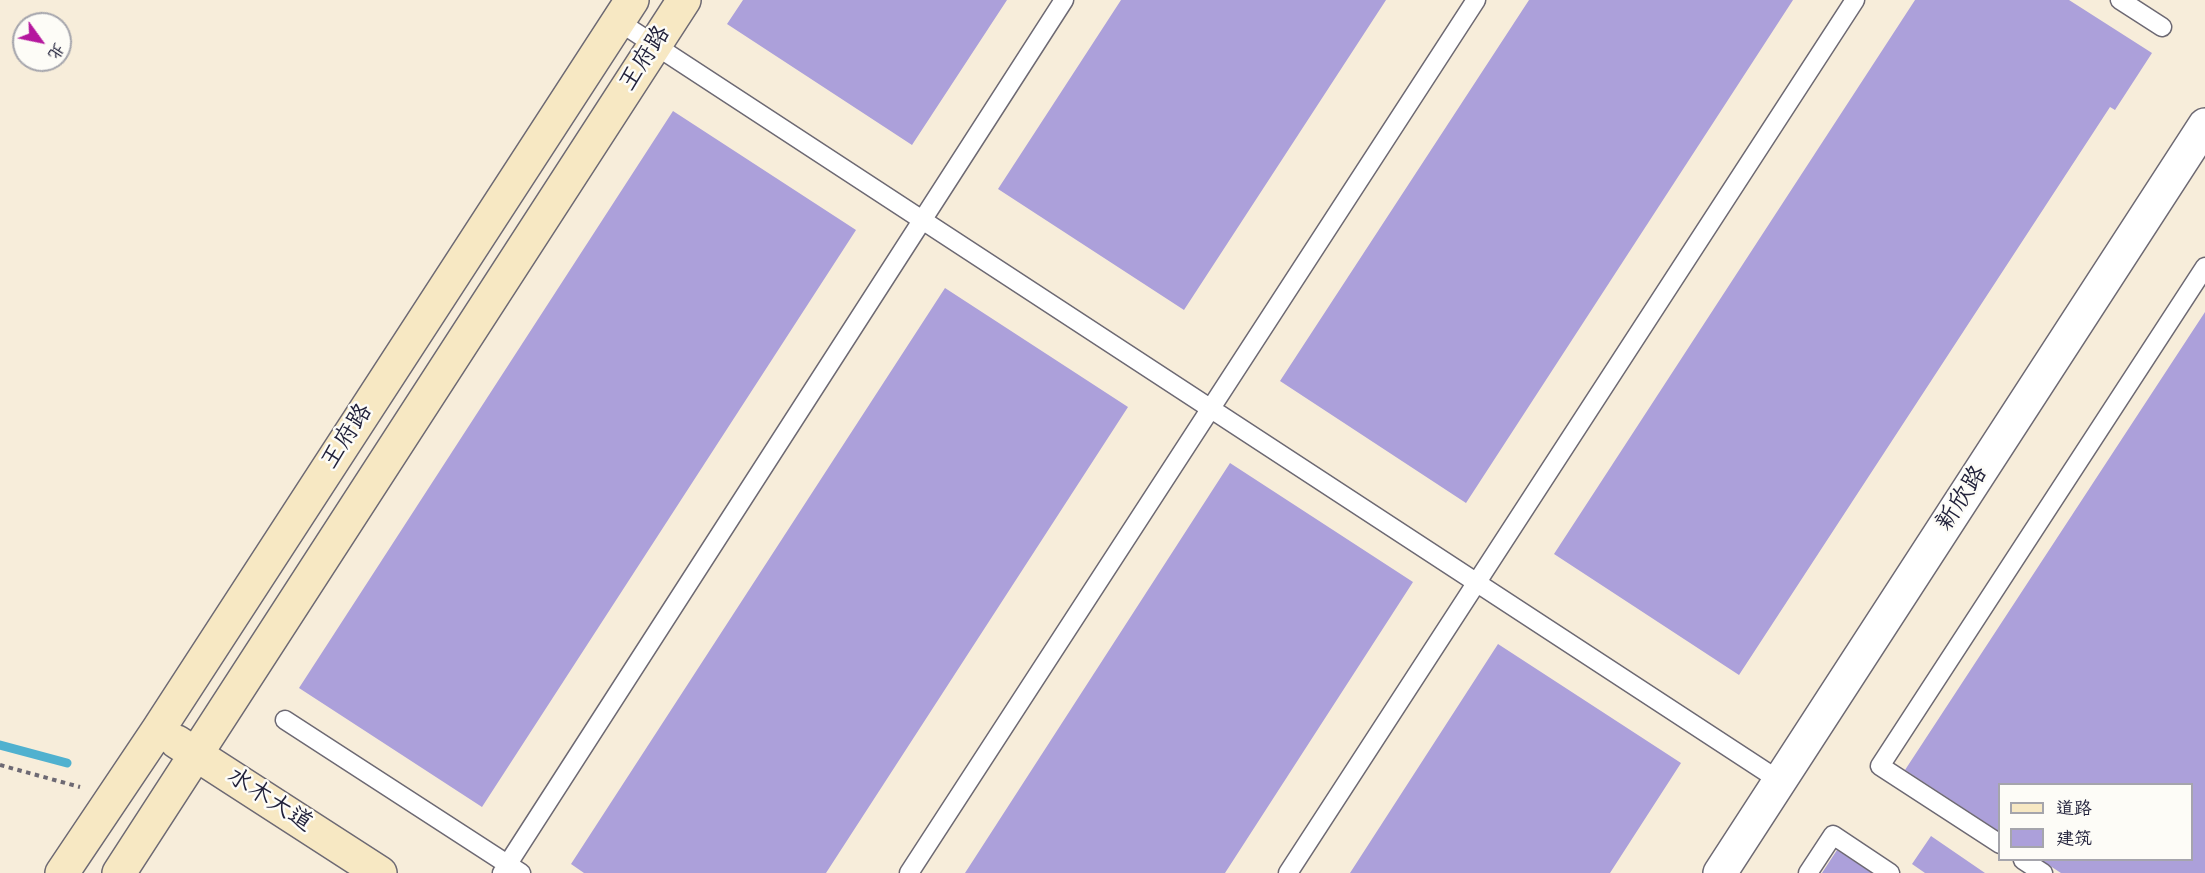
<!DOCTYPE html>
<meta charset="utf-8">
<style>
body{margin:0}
#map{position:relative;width:2205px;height:873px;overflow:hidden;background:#f7edda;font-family:Mynerve,"LXGW WenKai TC",sans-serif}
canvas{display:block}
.legend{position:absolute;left:1998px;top:783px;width:195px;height:78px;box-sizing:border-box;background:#fdfcf7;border:2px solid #a5a5ac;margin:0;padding:8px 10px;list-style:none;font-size:18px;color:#22223b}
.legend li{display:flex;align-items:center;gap:12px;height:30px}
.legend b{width:30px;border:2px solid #a5a5ac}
.north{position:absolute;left:12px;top:12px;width:60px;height:60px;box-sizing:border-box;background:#fdfcf7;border:2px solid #a5a5ac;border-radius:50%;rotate:123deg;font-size:16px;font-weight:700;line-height:24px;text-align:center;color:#22223b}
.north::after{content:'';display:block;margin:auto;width:21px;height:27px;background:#b5179e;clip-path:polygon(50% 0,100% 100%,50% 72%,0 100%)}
</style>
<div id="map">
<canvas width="2205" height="873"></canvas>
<ul class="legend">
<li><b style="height:8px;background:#f7e8c3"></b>道路</li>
<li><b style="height:16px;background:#aca0da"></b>建筑</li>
</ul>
<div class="north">北</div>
</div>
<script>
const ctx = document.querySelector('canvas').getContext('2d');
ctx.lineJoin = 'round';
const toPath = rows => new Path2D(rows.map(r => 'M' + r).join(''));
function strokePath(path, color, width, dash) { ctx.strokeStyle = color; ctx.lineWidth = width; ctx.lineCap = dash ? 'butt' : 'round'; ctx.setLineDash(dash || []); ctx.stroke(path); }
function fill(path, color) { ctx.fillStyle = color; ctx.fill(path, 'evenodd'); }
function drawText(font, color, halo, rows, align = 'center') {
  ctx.font = font + ' Mynerve,"LXGW WenKai TC",sans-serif'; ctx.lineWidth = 5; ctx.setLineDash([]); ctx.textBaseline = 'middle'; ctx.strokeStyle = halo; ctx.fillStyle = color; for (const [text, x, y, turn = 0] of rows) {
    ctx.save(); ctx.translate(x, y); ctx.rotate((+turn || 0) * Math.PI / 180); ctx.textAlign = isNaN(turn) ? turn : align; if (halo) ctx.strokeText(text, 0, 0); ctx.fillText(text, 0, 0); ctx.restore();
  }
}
strokePath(toPath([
 [0,745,67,763]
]), '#50b1cf', 9);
fill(toPath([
 [743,0,1007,0,912,145,727,24],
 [1121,0,1386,0,1184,310,998,189],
 [1529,0,1793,0,1466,503,1280,381],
 [1915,0,2069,0,2152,53,2115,110,2110,107,1739,675,1554,554],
 [673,111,856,230,482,807,299,688],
 [945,288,1128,407,826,873,584,873,571,864],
 [2205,312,2205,873,2061,873,2041,860,2192,860,2192,784,2000,784,2000,832,1905,770],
 [1230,463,1413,582,1225,873,965,873],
 [1498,644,1681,763,1610,873,1350,873],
 [1931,836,1985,873,1925,873,1912,864],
 [1837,850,1872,873,1822,873]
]), '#aca0da');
const lane = toPath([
 [2120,0,2162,27],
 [618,21,1780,781],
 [285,720,521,873],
 [2000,844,1880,766,2205,267],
 [2023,860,2043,873],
 [502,873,1064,0],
 [909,873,1476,0],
 [1288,873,1855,0],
 [1808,873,1833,835,1890,873]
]);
const street = toPath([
 [1720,873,2205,125]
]);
const secondary = toPath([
 [177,742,380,873],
 [62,873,158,730,632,0],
 [119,873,684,0]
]);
strokePath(lane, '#6d6973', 21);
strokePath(street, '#6d6973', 36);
strokePath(secondary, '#6d6973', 36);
strokePath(toPath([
 [0,765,80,787]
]), '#6d6973', 4, [4.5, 4.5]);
strokePath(lane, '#fff', 18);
strokePath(street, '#fff', 33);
strokePath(secondary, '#f7e8c3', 33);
drawText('24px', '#22223b', '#fdfcf7', [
 ["王府路",646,59,-57],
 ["王府路",348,437,-57],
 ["新欣路",1963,499,-57],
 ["水木大道",269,801,33]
]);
</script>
